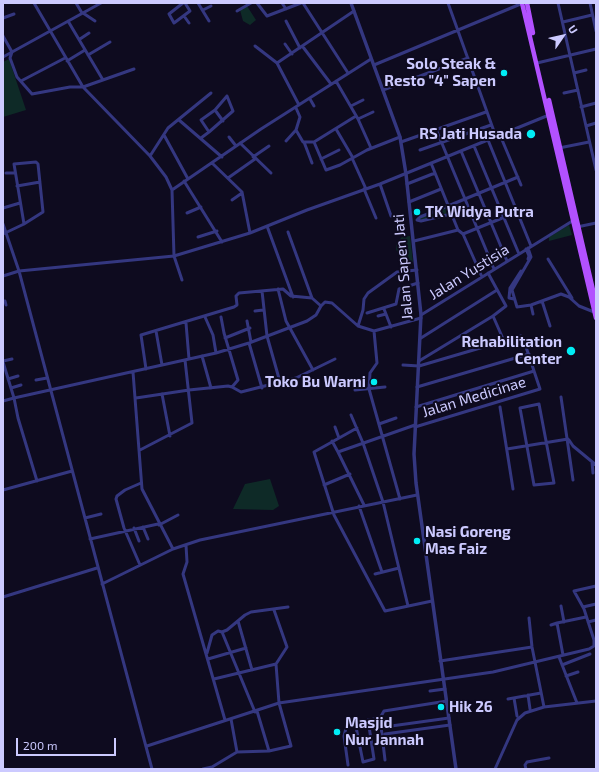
<!DOCTYPE html>
<style>
body{margin:0}
#map{position:relative;width:599px;height:772px;overflow:hidden;background:#0e0b1f;font-family:"Exo 2",sans-serif}
canvas{display:block}
.frame{position:absolute;inset:0;border:4px solid #cccaff;pointer-events:none}
.north{position:absolute;left:543px;top:16px;width:40px;height:40px;-webkit-text-stroke:3px #0e0b1f;paint-order:stroke;rotate:56deg;font-size:11px;font-weight:700;line-height:16px;text-align:center;color:#cccaff}
.north::after{content:'';display:block;margin:auto;width:14px;height:18px;background:#cccaff;clip-path:polygon(50% 0,100% 100%,50% 72%,0 100%)}
.scale{position:absolute;left:16px;top:738px;width:100px;height:18px;box-sizing:border-box;border:2px solid #cccaff;border-top:0;padding-left:5px;font-size:12px;line-height:14px;white-space:nowrap;color:#cccaff;-webkit-text-stroke:3px #0e0b1f;paint-order:stroke}
</style>
<div id="map">
<canvas width="599" height="772"></canvas>
<div class="frame"></div>
<div class="north">U</div>
<div class="scale">200 m</div>
</div>
<script>
const ctx = document.querySelector('canvas').getContext('2d');
ctx.lineJoin = 'round';
function fill(path, color) { ctx.fillStyle = color; ctx.fill(path, 'evenodd'); }
const toPath = rows => new Path2D(rows.map(r => 'M' + r).join(''));
function strokePath(path, color, width, dash) { ctx.strokeStyle = color; ctx.lineWidth = width; ctx.lineCap = dash ? 'butt' : 'round'; ctx.setLineDash(dash || []); ctx.stroke(path); }
function drawText(font, color, halo, rows, align = 'center') {
  ctx.font = font + ' "Exo 2",sans-serif'; ctx.lineWidth = 4; ctx.setLineDash([]); ctx.textBaseline = 'middle'; ctx.strokeStyle = halo; ctx.fillStyle = color; for (const [text, x, y, turn = 0] of rows) {
    ctx.save(); ctx.translate(x, y); ctx.rotate((+turn || 0) * Math.PI / 180); ctx.textAlign = isNaN(turn) ? turn : align; if (halo) ctx.strokeText(text, 0, 0); ctx.fillText(text, 0, 0); ctx.restore();
  }
}
fill(toPath([
 [247,6,256,20,250,25,243,21,240,10],
 [9,59,26,110,3,117,3,62],
 [448,207,450,213,419,221,420,218],
 [569,225,572,235,549,241,549,237],
 [410,236,413,262,402,264,396,249,397,242,402,237],
 [270,479,279,506,273,510,233,509,245,484]
]), '#0e2a27');
strokePath(toPath([
 [34,3,83,87,150,156,166,177,172,190,174,256,250,233,307,210,380,184,549,115],
 [76,3,82,13],
 [183,3,169,14,174,23,190,11,185,3],
 [198,3,209,21],
 [257,3,267,16,301,3],
 [282,3,286,9],
 [303,3,348,73],
 [448,3,496,137],
 [558,3,596,170],
 [590,3,596,31],
 [203,10,211,6],
 [237,11,251,3],
 [83,13,95,21],
 [184,16,189,23],
 [3,18,14,14],
 [68,21,103,80],
 [286,21,300,48],
 [563,22,592,15],
 [3,36,12,52,10,58,17,77,32,94,70,87,83,87,134,69],
 [80,39,89,33],
 [285,44,292,54],
 [255,46,277,63,299,105],
 [303,47,331,84],
 [88,55,110,42],
 [3,57,101,3],
 [67,61,85,50],
 [277,63,354,11],
 [537,63,596,49],
 [374,65,523,3],
 [574,73,586,70],
 [21,81,65,58],
 [336,81,358,119,371,148],
 [383,90,468,58],
 [564,93,578,90],
 [310,99,314,106],
 [351,106,363,100],
 [581,107,596,103],
 [215,110,223,121],
 [358,119,373,112],
 [179,120,222,157],
 [586,126,596,123],
 [336,129,353,158],
 [436,129,494,269],
 [296,130,303,142,314,142,356,116],
 [164,135,188,179],
 [500,135,521,185],
 [229,137,236,146],
 [201,138,209,132,233,111,227,96,215,110,201,120,209,132],
 [488,140,531,246],
 [286,141,296,130,300,117,296,108],
 [304,142,312,163],
 [314,142,326,170,340,165,367,150,400,137],
 [401,142,486,112],
 [240,143,271,173],
 [474,146,519,254],
 [559,148,589,142],
 [420,150,491,125],
 [461,151,507,261],
 [150,156,168,128,211,93],
 [253,157,269,146],
 [352,158,366,189],
 [321,159,339,150],
 [212,163,242,192,250,233],
 [431,163,458,230,463,234,482,277],
 [6,173,15,173],
 [228,178,255,159],
 [184,181,222,242],
 [380,184,391,216],
 [407,184,435,173],
 [17,186,40,182],
 [364,189,376,218],
 [172,190,261,129,371,59],
 [232,200,242,193],
 [409,202,441,189],
 [448,206,518,177],
 [448,206,420,217,417,220,421,221,451,214],
 [3,208,20,203],
 [187,213,201,207],
 [3,224,19,271,152,769],
 [267,226,293,297],
 [577,227,596,223],
 [3,234,24,224,14,164,36,162,38,164,43,212,24,224],
 [463,234,517,212],
 [198,237,217,231],
 [414,241,458,230],
 [528,248,531,257,512,290,517,307,531,305,561,294,569,297,579,306,594,312],
 [526,249,529,256,528,259],
 [548,259,572,298],
 [3,276,19,271,174,256,182,280],
 [278,289,286,321,313,370],
 [262,291,267,336,280,382],
 [514,299,509,298,510,288,521,271],
 [3,301,5,301,6,305],
 [542,301,550,326],
 [531,305,533,314],
 [321,306,325,302,332,303,358,326,374,331,421,318],
 [384,309,391,327],
 [255,311,263,310],
 [367,313,396,304,399,289,418,283],
 [421,315,574,220],
 [378,316,386,314],
 [205,317,213,335,216,353],
 [221,317,224,333,238,380,232,387],
 [247,321,251,342],
 [186,323,189,359],
 [358,326,363,310,364,299,368,293,397,272,417,270],
 [156,331,162,365],
 [374,331,377,363,370,373,369,389,400,499],
 [225,338,250,328],
 [421,338,497,290],
 [249,343,262,388],
 [202,356,211,388],
 [3,361,12,359],
 [419,361,493,316],
 [3,362,14,398,216,353,249,343,307,321,316,315,321,306,312,298,288,232],
 [403,365,419,366,504,341],
 [146,369,141,335,234,307,237,305,236,296,239,293,283,289,291,296,312,298],
 [133,372,142,489,173,549],
 [8,379,18,376],
 [36,380,47,378],
 [417,387,529,354],
 [11,388,21,385],
 [355,390,385,387],
 [162,394,170,436],
 [561,397,573,480],
 [136,398,189,390,228,386,232,387,241,392,296,378,335,359],
 [3,401,14,398,18,418,37,481],
 [539,404,554,483,534,485,520,408,539,404],
 [416,407,534,371],
 [500,407,513,489],
 [351,415,363,443,383,502,408,606],
 [379,424,396,418],
 [335,427,339,438],
 [415,427,540,389,523,338,521,336,504,341,493,316,506,306,488,273],
 [357,428,314,452,334,515,385,611,432,601],
 [569,440,573,446,596,465],
 [332,441,338,452],
 [507,449,568,439],
 [140,450,192,423,185,360],
 [592,462,593,473],
 [324,485,350,474],
 [3,490,72,471],
 [364,505,338,452,415,425],
 [359,506,382,572],
 [85,518,101,514],
 [159,525,178,515],
 [143,527,148,539],
 [134,528,139,541],
 [90,539,158,524],
 [186,545,187,562,183,574,225,720],
 [140,565,124,528,116,499,117,496,125,490,141,483],
 [375,574,399,568],
 [102,584,173,549,200,540,417,495],
 [3,597,97,568],
 [561,606,564,622],
 [583,607,596,604],
 [529,618,532,647,544,707],
 [238,621,252,670],
 [588,622,596,620],
 [551,625,557,623],
 [222,632,255,712],
 [207,653,212,635,218,631,222,632,227,630,245,615,251,612,288,607],
 [563,655,557,623,586,617],
 [559,657,577,703],
 [208,659,246,648],
 [440,661,532,647],
 [562,665,590,654],
 [566,676,578,672],
 [214,679,276,664],
 [430,691,445,689],
 [528,695,530,709],
 [514,698,517,716],
 [508,699,541,693],
 [257,711,269,751],
 [355,722,363,762,374,759,368,720],
 [384,727,449,718],
 [385,734,450,725],
 [147,746,279,703,493,672,589,649,594,646,594,640,584,609,574,591,596,586],
 [237,752,269,751,291,746,279,703,276,664,287,647,274,610],
 [385,760,380,718,384,711,447,701],
 [348,765,344,736,347,724,380,718],
 [203,769,212,767,237,752,231,719],
 [495,769,517,720,525,713,544,707,596,701],
 [526,769,525,765,527,762,549,758]
]), '#343780', 3);
strokePath(toPath([
 [351,3,400,137,406,174,421,315,414,454,416,483,456,769]
]), '#343780', 3.5);
strokePath(toPath([
 [522,3,596,318],
 [527,3,533,33],
 [549,100,596,303]
]), '#b251ff', 4.5);
for (const [x, y, r, color] of [
 [504,73,4,"#00edf5"],
 [531,134,5,"#00edf5"],
 [417,212,4,"#00edf5"],
 [571,351,5,"#00edf5"],
 [374,382,4,"#00edf5"],
 [417,541,4,"#00edf5"],
 [441,707,4,"#00edf5"],
 [337,732,4,"#00edf5"]
]) { const dot = new Path2D(); dot.arc(x, y, r, 0, 2 * Math.PI); ctx.fillStyle = color; ctx.fill(dot); strokePath(dot, '#0e0b1f', 1.5); }
drawText('bold 15px', '#cccaff', '#0e0b1f', [
 ["Solo Steak &",496,64],
 ["Resto \"4\" Sapen",496,81],
 ["RS Jati Husada",522,134],
 ["TK Widya Putra",425,212,"left"],
 ["Rehabilitation",562,342],
 ["Center",562,359],
 ["Toko Bu Warni",366,382],
 ["Nasi Goreng",425,532,"left"],
 ["Mas Faiz",425,549,"left"],
 ["Hik 26",449,707,"left"],
 ["Masjid",345,723,"left"],
 ["Nur Jannah",345,740,"left"]
], 'right');
drawText('15px', '#cccaff', '#0e0b1f', [
 ["Jalan Sapen Jati",403,267,-95],
 ["Jalan Yustisia",469,272,-32],
 ["Jalan Medicinae",474,397,-17]
]);
</script>
